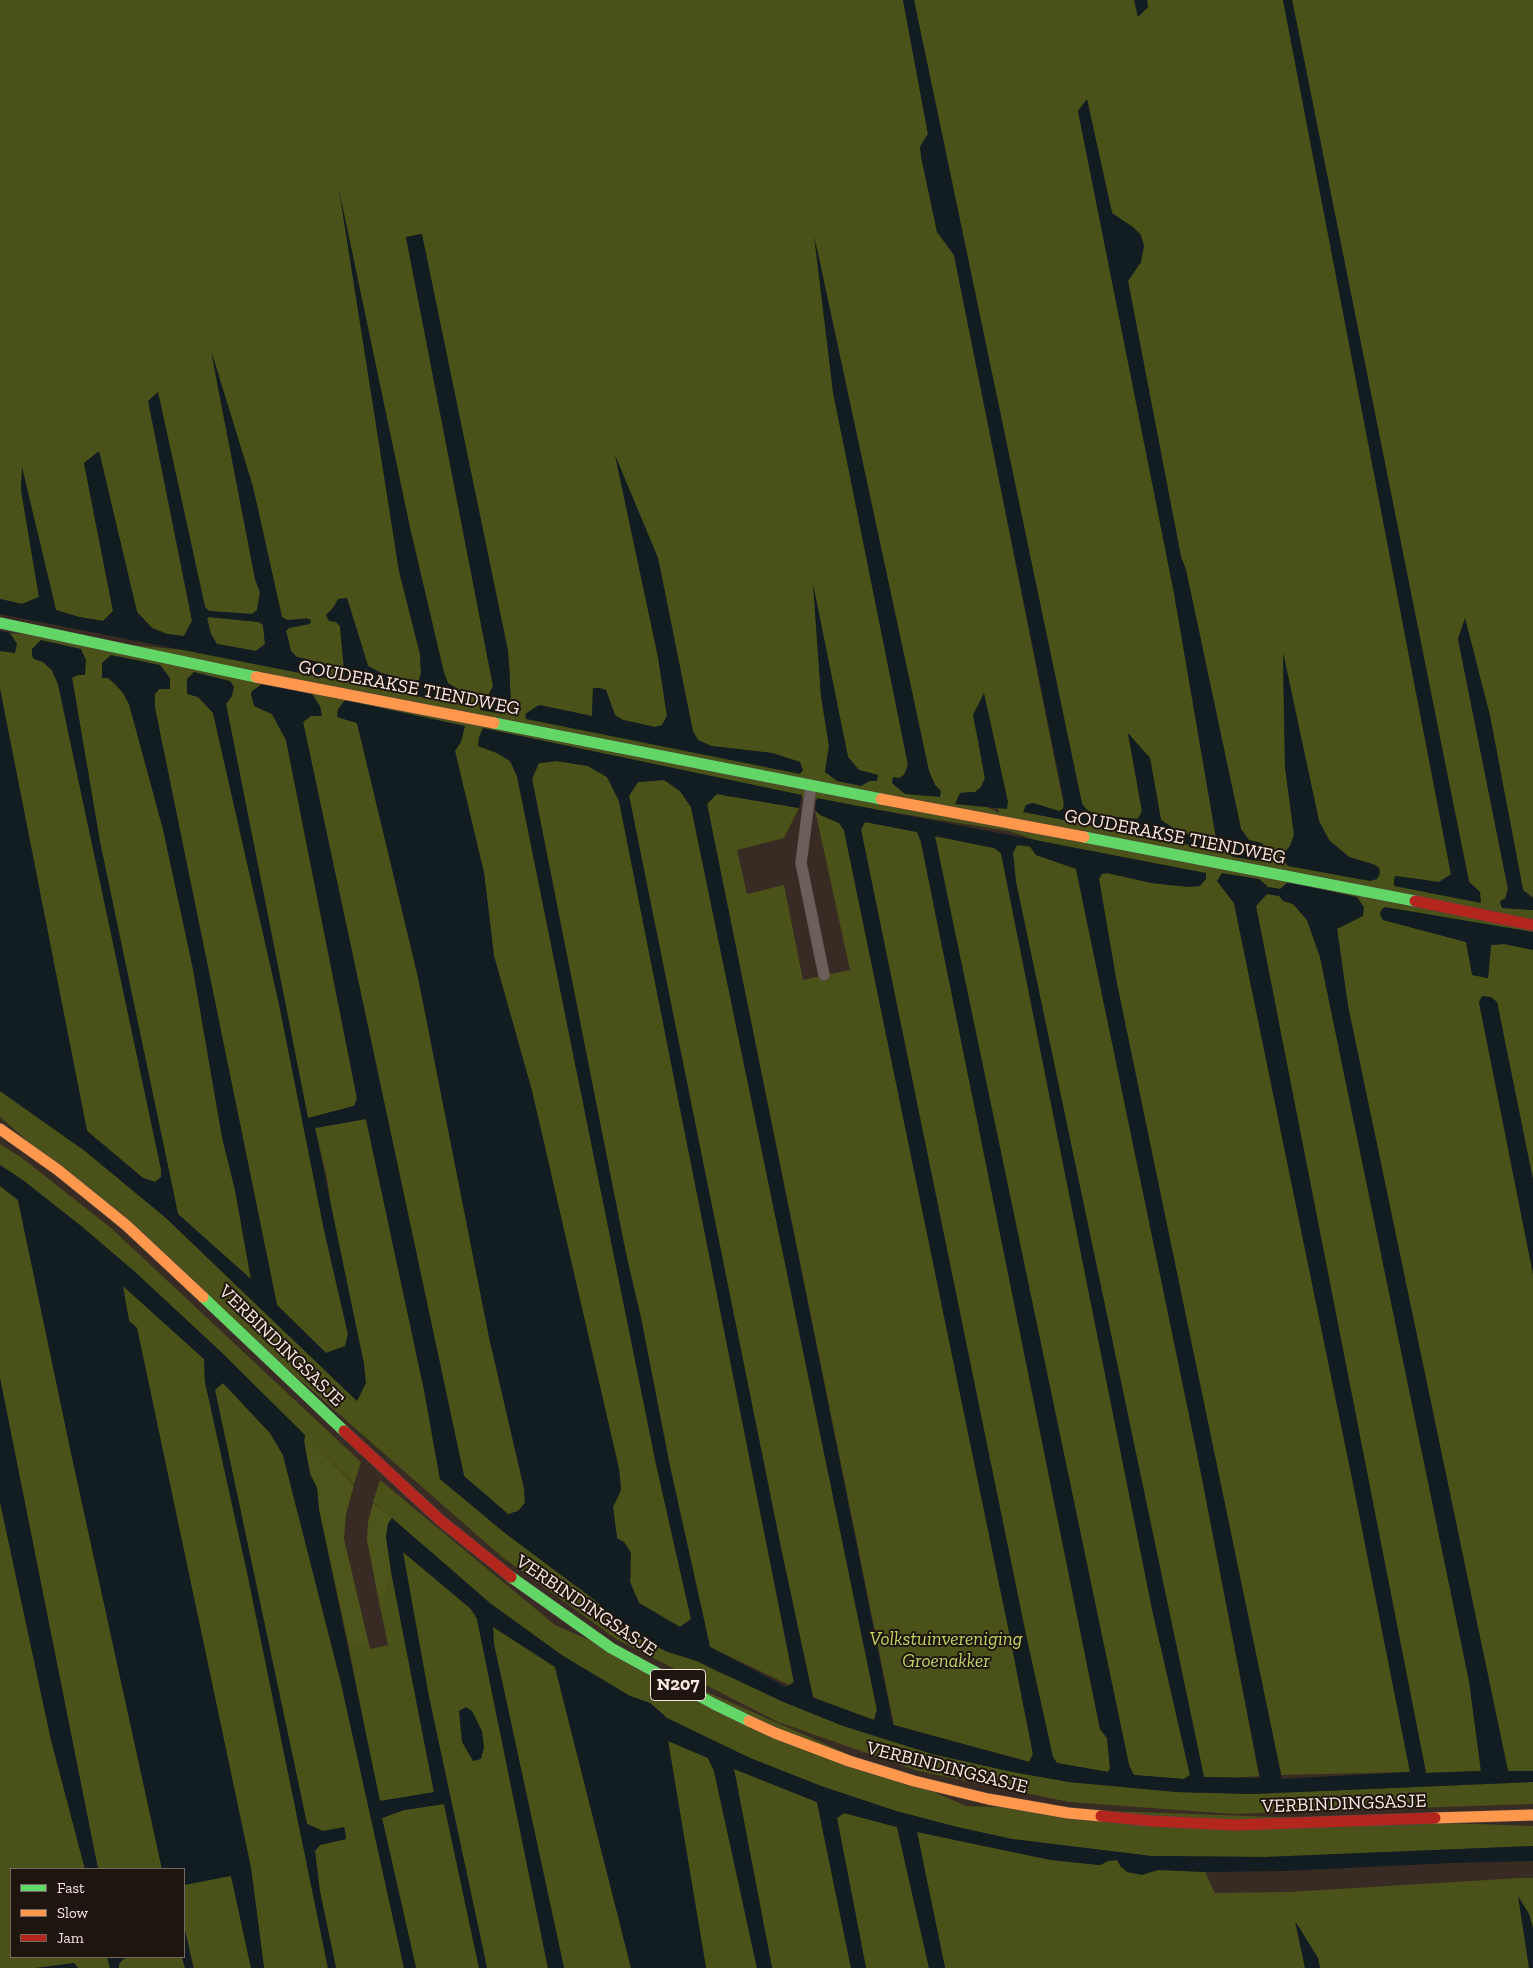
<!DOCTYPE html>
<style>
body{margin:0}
#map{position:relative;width:1533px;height:1968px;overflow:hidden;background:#382b23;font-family:"Zilla Slab",serif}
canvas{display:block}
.legend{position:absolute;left:10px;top:1868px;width:175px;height:90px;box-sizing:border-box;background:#1f150f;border:1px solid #766963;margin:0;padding:6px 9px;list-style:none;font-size:15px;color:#f8e8e0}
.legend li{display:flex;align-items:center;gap:10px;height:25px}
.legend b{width:25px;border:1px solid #766963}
</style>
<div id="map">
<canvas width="1533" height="1968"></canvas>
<ul class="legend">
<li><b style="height:6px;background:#63d668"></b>Fast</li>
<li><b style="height:6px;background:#ff974d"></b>Slow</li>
<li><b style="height:6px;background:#b3261e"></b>Jam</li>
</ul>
</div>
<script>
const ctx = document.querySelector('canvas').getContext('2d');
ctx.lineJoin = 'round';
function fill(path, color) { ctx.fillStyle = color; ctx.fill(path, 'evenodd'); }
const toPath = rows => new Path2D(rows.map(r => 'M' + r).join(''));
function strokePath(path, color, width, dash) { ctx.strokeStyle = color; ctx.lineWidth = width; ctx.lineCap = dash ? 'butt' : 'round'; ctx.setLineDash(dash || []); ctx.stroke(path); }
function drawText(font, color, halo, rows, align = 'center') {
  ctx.font = font + ' "Zilla Slab",serif'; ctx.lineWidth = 4; ctx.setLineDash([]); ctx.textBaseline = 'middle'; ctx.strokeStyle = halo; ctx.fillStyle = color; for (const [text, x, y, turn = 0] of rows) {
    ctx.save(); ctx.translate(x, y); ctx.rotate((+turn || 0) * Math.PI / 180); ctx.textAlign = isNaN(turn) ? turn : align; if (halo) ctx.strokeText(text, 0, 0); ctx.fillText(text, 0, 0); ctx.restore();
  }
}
fill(toPath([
 [0,0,903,0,928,134,920,147,937,232,954,255,1064,806,1063,809,1059,811,1033,803,1026,805,1201,838,1178,831,1161,820,1150,758,1128,734,1142,812,1137,819,1096,815,1087,810,1082,804,914,0,1134,0,1138,16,1148,7,1147,0,1283,0,1451,875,1439,882,1396,876,1480,892,1469,882,1292,0,1533,0,1533,898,1523,890,1490,716,1465,619,1458,639,1508,889,1502,908,1533,910,1533,932,1383,920,1467,942,1473,975,1488,978,1491,945,1504,944,1533,950,1533,1180,1497,1002,1479,1002,1533,1274,1533,1771,1508,1771,1348,1006,1337,929,1280,889,1268,887,1259,879,1217,881,1234,903,1354,1488,1410,1772,1281,1775,1117,984,1099,879,1102,874,1107,873,1172,886,1009,831,478,746,497,753,510,761,517,776,656,1464,691,1619,680,1627,639,1603,630,1582,631,1569,617,1538,613,1507,621,1490,619,1469,532,1091,494,956,484,873,455,751,461,741,337,717,357,723,418,977,489,1337,524,1489,525,1503,518,1511,509,1515,464,1476,303,722,311,716,254,706,272,714,286,740,357,1099,354,1106,308,1118,226,704,232,696,194,695,203,701,213,712,279,1004,324,1230,348,1334,345,1346,326,1353,277,1305,155,708,155,694,159,689,108,678,123,693,129,704,163,829,193,969,222,1137,235,1190,251,1280,178,1214,100,842,72,677,78,675,86,660,34,659,43,662,52,671,58,684,161,1169,161,1177,155,1182,143,1178,87,1131,0,689,0,651,4,651,10,633,326,664,297,657,291,651,286,631,289,628,309,624,307,618,287,620,282,617,253,487,212,357,255,579,260,592,257,610,252,614,209,611,205,607,158,393,192,621,184,636,167,634,152,628,137,612,99,452,84,463,113,611,103,621,79,617,56,610,22,470,21,490,39,597,22,604,0,599],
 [1087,100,1112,213,1141,262,1128,281,1181,557,1186,570,1241,829,1249,840,1217,844,1174,593,1078,111],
 [342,204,410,528,444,673,448,683,345,681,340,626,336,622,326,615,347,598,368,666,381,673,410,680,419,680,421,673,420,654,399,571],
 [421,234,508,651,510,674,509,709,483,698,488,696,493,686,406,237],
 [816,243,929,772,935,785,941,791,906,794,892,783,893,778,899,778,904,775,908,765,833,392],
 [616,459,658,558,693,731,698,740,711,746,772,753,800,762,631,737,539,705,592,716,593,688,599,688,606,690,615,716,623,720,655,727,662,725,667,716,658,657],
 [814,589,848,757,859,770,878,775,825,773,829,746,821,696],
 [1283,656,1319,821,1329,840,1349,857,1376,865,1283,854,1290,846,1294,835,1285,767],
 [974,715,999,813,960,793,975,792,981,787,985,778],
 [209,617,259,622,263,625,265,644,256,651,217,644,211,634,207,618],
 [557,761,588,766,607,777,619,801,794,1683,789,1685,710,1647,671,1471,641,1318,626,1254,532,778,539,763],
 [664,780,680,791,691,807,877,1710,874,1720,813,1697,781,1548,629,795,638,782],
 [716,794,799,808,784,838,737,850,747,894,784,885,803,980,850,970,815,810,820,815,839,823,844,830,1008,1627,1033,1754,1030,1762,894,1725,707,804],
 [865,822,917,832,921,842,1100,1729,1107,1738,1110,1768,1108,1772,1057,1763,1052,1757,1026,1635,861,829],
 [934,836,994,848,1001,853,1152,1609,1190,1775,1184,1779,1134,1775,1129,1765],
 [1017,845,1030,847,1036,855,1076,868,1199,1463,1259,1776,1234,1778,1204,1777,1016,882,1013,853],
 [1267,894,1280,896,1283,901,1293,904,1307,920,1320,957,1469,1681,1481,1771,1426,1773,1256,906],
 [0,1091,85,1151,166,1218,357,1401,327,1178,315,1128,366,1119,424,1390,440,1479,505,1533,596,1601,622,1625,640,1638,668,1652,697,1661,720,1673,932,1754,1013,1772,1069,1782,1177,1792,1250,1794,1533,1782,1533,1804,1233,1814,1069,1802,918,1771,778,1722,616,1639,502,1557,0,1117],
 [0,1144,22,1158,111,1228,361,1462,354,1484,221,1352,135,1272,81,1226,24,1181,0,1165],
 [0,1186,18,1200,70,1448,162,1869,98,1869,0,1378],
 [122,1285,204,1359,205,1382,247,1572,328,1968,264,1968,251,1868,137,1328,129,1321],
 [223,1383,270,1433,283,1455,341,1683,404,1968,336,1968,320,1892,315,1851,320,1845,346,1839,344,1828,323,1831,307,1824,215,1390],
 [380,1480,555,1625,966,1806,1533,1826,1533,1846,1266,1857,1151,1856,1012,1839,957,1827,896,1811,821,1786,750,1758,707,1738,667,1718,650,1703,630,1696,563,1656,491,1604,373,1502],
 [0,1502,51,1740,85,1869,11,1869,11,1957,108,1957,110,1968,78,1968,74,1963,36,1968,0,1968],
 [402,1551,471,1609,477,1619,548,1968,487,1968,429,1697],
 [391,1571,434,1793,379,1801,348,1643,370,1649,388,1645,378,1597,385,1597],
 [493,1626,555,1667,631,1968,564,1968,494,1644],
 [668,1740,708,1758,714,1771,757,1968,706,1968],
 [734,1769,817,1802,851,1968,772,1968],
 [444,1804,479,1968,416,1968,382,1818,404,1810],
 [844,1813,897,1827,929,1968,866,1968,837,1818],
 [917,1832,1051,1860,1100,1865,1108,1861,1117,1860,1121,1867,1205,1872,1215,1893,1288,1892,1520,1878,1533,1878,1533,1929,1529,1914,1519,1898,1529,1968,1320,1968,1318,1958,1296,1923,1305,1968,945,1968],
 [231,1875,251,1968,194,1968,184,1926,184,1885],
 [130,1957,182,1957,185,1968,119,1968,119,1964,123,1959]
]), '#4a5119');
fill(toPath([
 [305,1435,354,1485,346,1514,344,1539,370,1649,348,1643,319,1510,317,1488,310,1474,304,1441],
 [373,1503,392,1518,388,1524,386,1537,391,1571,385,1597,378,1597,367,1540,368,1522]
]), '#4e551b');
fill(toPath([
 [903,0,914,0,1082,804,1087,810,1096,815,1138,819,1142,811,1128,733,1150,758,1161,820,1178,831,1202,838,1205,843,1200,847,1023,812,1026,805,1033,803,1059,811,1063,809,1064,802,954,255,937,232,921,157,920,147,928,134],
 [1134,0,1147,0,1148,7,1138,17],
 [1283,0,1292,0,1469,882,1480,892,1481,903,1394,886,1394,880,1395,876,1439,882,1451,874],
 [1087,99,1112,213,1133,227,1141,235,1144,246,1141,262,1128,281,1181,557,1186,570,1241,829,1249,840,1262,843,1268,854,1266,857,1259,861,1233,857,1217,844,1174,593,1078,111],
 [339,190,410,528,444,673,448,683,464,693,463,697,450,703,345,681,340,626,336,622,329,621,326,615,333,608,338,599,347,598,368,666,381,673,410,680,419,680,421,673,420,654,399,571],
 [422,234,508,651,511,703,509,709,502,714,480,710,480,704,483,698,488,696,493,686,406,237],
 [814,236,929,771,935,785,941,791,940,797,905,794,892,783,893,777,899,778,904,775,908,765,833,392],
 [211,350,253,487,282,617,287,620,310,619,311,623,309,624,289,628,286,631,291,651,297,657,326,664,330,667,331,673,325,678,0,614,0,599,22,604,39,597,21,490,22,467,56,610,79,617,103,621,113,611,84,463,99,451,137,612,152,628,167,634,184,636,192,621,148,401,158,392,205,607,209,611,252,614,257,610,260,592,255,579],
 [209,617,259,622,263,625,265,644,256,651,217,644,211,634,207,618],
 [615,455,658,558,693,732,698,740,711,746,772,753,800,762,803,770,800,774,526,719,525,714,539,705,592,716,593,688,599,688,606,690,615,715,623,720,655,727,662,725,667,716,658,657],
 [813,584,848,757,859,770,878,775,877,781,870,781,861,786,837,781,825,772,829,746,821,696],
 [1465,618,1490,716,1523,890,1533,898,1533,910,1502,908,1500,903,1501,900,1505,899,1508,889,1458,639],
 [0,631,10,633,17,644,15,653,0,651],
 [41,640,81,649,86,660,85,675,78,675,72,678,100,842,178,1214,251,1279,235,1190,222,1137,193,969,163,829,129,704,123,693,116,684,108,678,102,678,102,663,111,655,160,665,170,678,170,689,159,689,155,694,155,708,277,1305,326,1353,345,1346,348,1334,324,1230,279,1004,213,713,198,697,187,694,187,679,194,672,230,681,234,687,232,696,226,704,308,1118,354,1106,357,1098,286,740,272,714,254,706,251,694,252,691,262,684,312,694,320,706,322,716,311,716,303,722,464,1476,508,1514,518,1511,525,1503,524,1488,489,1337,418,977,357,723,337,717,338,709,345,700,465,726,461,742,455,751,484,873,494,956,532,1091,619,1469,621,1490,613,1507,617,1538,624,1542,631,1553,630,1582,639,1603,680,1627,691,1619,656,1464,517,776,510,761,497,753,478,746,479,737,483,728,802,795,799,808,717,794,707,804,893,1725,1029,1762,1033,1754,1008,1627,844,830,839,823,820,815,815,810,817,798,1206,873,1206,879,1200,886,1189,887,1151,883,1107,873,1102,874,1099,879,1117,984,1282,1779,1410,1772,1354,1488,1234,903,1217,881,1222,873,1259,879,1268,887,1280,889,1288,882,1357,897,1364,907,1363,916,1337,929,1348,1006,1508,1771,1533,1771,1533,1782,1250,1794,1177,1792,1069,1782,1013,1772,932,1754,843,1726,781,1701,697,1661,668,1652,640,1639,622,1625,596,1601,505,1533,440,1479,424,1390,366,1119,315,1128,364,1364,366,1383,357,1401,166,1218,85,1151,0,1091,0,689,87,1131,143,1178,155,1182,161,1177,161,1169,58,684,52,670,43,662,34,659,32,656,32,649],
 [557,761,588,766,607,777,619,801,794,1682,786,1687,710,1647,669,1462,641,1318,626,1254,532,779,539,763],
 [664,780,680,791,691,807,877,1710,874,1720,813,1698,781,1548,629,796,638,782],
 [865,822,917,832,921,842,1100,1729,1107,1738,1110,1768,1108,1772,1057,1763,1053,1757,1026,1635,861,830],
 [935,836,994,848,1001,853,1152,1609,1190,1775,1184,1779,1134,1775,1129,1765],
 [1017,845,1030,846,1036,855,1076,869,1199,1463,1260,1778,1204,1777,1016,882,1013,853],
 [1267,894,1279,896,1283,901,1293,904,1307,920,1320,957,1469,1681,1481,1771,1426,1773,1256,906],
 [1283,652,1319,821,1329,840,1349,857,1375,865,1379,868,1380,873,1377,879,1370,881,1288,866,1283,860,1283,854,1290,846,1294,835,1285,767],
 [984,693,1008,802,1007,809,955,804,960,793,975,792,981,787,985,778,973,715],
 [1385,907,1533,932,1533,950,1504,944,1491,945,1488,978,1472,975,1466,942,1383,920,1380,914,1381,910],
 [1482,996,1491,997,1497,1002,1533,1180,1533,1274,1479,1002],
 [0,1165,24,1181,81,1226,135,1272,221,1352,305,1435,304,1441,310,1474,317,1488,319,1510,380,1801,434,1792,391,1571,386,1537,388,1524,392,1518,491,1604,563,1656,630,1696,650,1703,667,1718,750,1758,821,1786,896,1811,957,1827,1012,1839,1151,1856,1266,1857,1533,1846,1533,1861,1450,1863,1284,1871,1205,1872,1158,1870,1142,1875,1127,1872,1121,1867,1117,1860,1108,1861,1100,1865,1051,1860,917,1832,945,1968,929,1968,897,1827,844,1813,837,1818,866,1968,851,1968,817,1802,734,1769,772,1968,757,1968,714,1771,708,1758,668,1741,706,1968,631,1968,555,1667,493,1627,494,1644,564,1968,548,1968,477,1619,471,1609,403,1552,429,1697,487,1968,479,1968,444,1804,404,1810,382,1818,416,1968,404,1968,341,1683,283,1455,270,1433,223,1383,215,1390,307,1824,323,1831,344,1827,346,1836,346,1839,320,1845,315,1851,320,1892,336,1968,328,1968,247,1572,205,1382,204,1359,123,1286,129,1321,137,1328,251,1868,264,1968,251,1968,231,1876,184,1885,184,1869,162,1869,70,1448,18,1200,0,1186],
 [0,1378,70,1729,98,1869,85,1869,51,1740,0,1502],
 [466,1707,472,1711,482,1731,484,1747,481,1759,473,1761,462,1742,459,1711],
 [1518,1896,1529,1914,1533,1929,1533,1968,1529,1968],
 [1295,1921,1318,1958,1320,1968,1305,1968],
 [184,1926,187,1939,193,1968,185,1968,182,1957],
 [107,1957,130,1957,123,1959,119,1964,119,1968,110,1968],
 [74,1963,78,1968,36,1968]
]), '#111d21');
const lane = toPath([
 [811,785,801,863,824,975]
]);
const fast = toPath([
 [0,623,256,677],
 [494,723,881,799],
 [1084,837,1415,901],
 [203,1297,344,1431],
 [511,1577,611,1648,714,1704,749,1721]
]);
const slow = toPath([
 [256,677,494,723],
 [881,799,1084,837],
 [0,1129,58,1170,126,1225,203,1297],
 [749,1721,775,1733,849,1761,914,1781,988,1799,1068,1813,1101,1816],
 [1435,1818,1533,1815]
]);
const jam = toPath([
 [1415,901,1533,925],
 [344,1431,440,1520,511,1577],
 [1101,1816,1151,1821,1235,1825,1435,1818]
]);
strokePath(lane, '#524641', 12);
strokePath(fast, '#524641', 12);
strokePath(slow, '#524641', 12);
strokePath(jam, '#524641', 12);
strokePath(lane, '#6a5f5a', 11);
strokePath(fast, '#63d668', 11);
strokePath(slow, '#ff974d', 11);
strokePath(jam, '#b3261e', 11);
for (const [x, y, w] of [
 [678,1685,55]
]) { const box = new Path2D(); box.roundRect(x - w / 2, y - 15.5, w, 31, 4); ctx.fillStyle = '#1f150f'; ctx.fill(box); strokePath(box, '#f8e8e0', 1); }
drawText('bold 18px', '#f8e8e0', null, [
 ["N207",678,1685]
]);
drawText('19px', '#f8e8e0', '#1f150f', [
 ["GOUDERAKSE TIENDWEG",409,688,11],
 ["GOUDERAKSE TIENDWEG",1175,837,11],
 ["VERBINDINGSASJE",281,1346,44],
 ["VERBINDINGSASJE",586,1606,34],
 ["VERBINDINGSASJE",947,1768,14],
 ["VERBINDINGSASJE",1344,1804,-2]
]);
drawText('italic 19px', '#c1d563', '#1f150f', [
 ["Volkstuinvereniging",946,1640],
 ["Groenakker",946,1662]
]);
</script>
